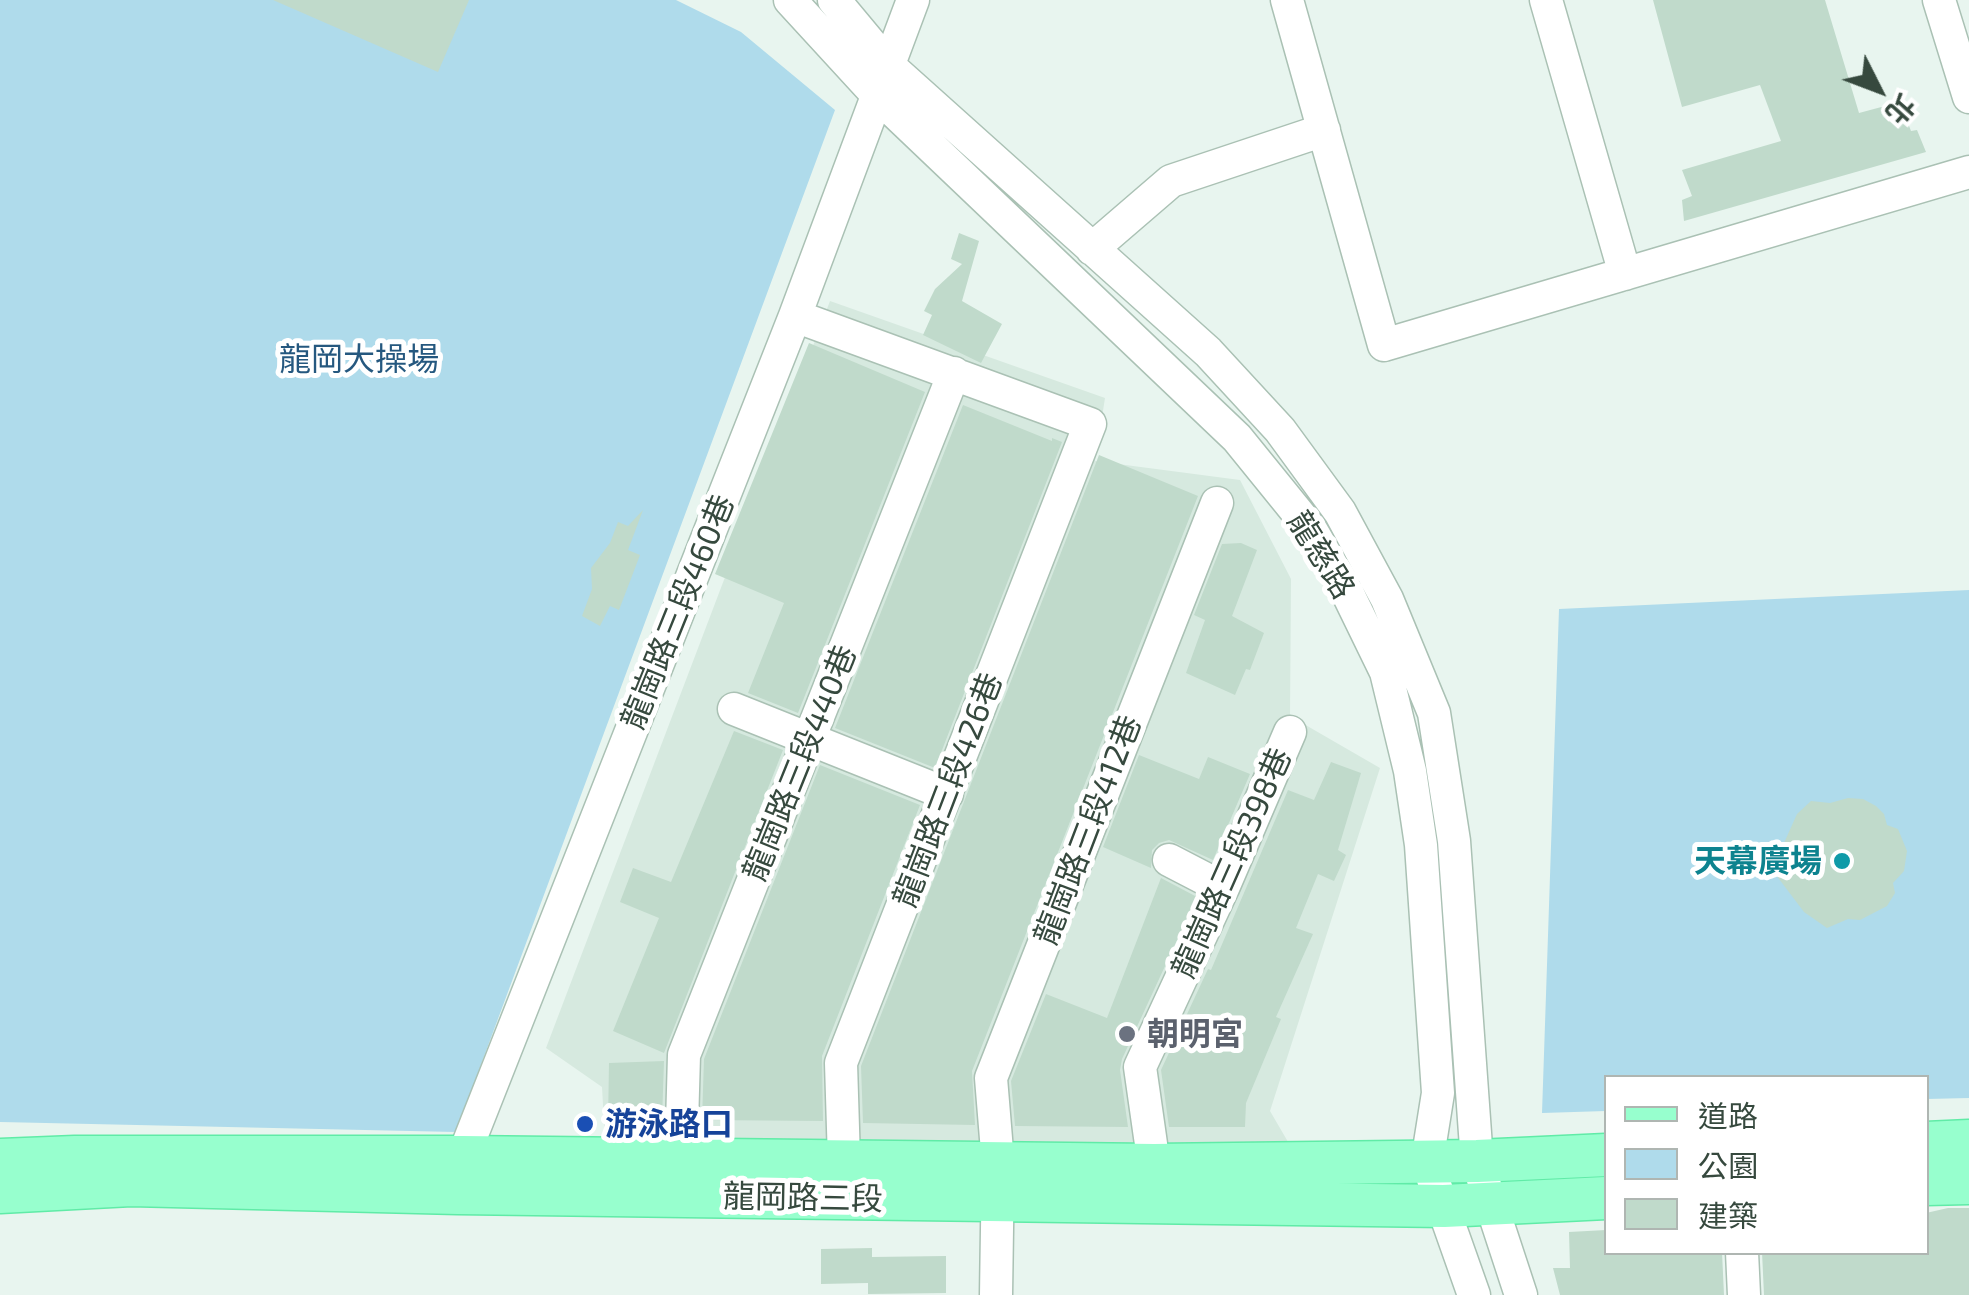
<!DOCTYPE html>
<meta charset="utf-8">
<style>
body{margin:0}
#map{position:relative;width:1969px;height:1295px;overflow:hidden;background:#e8f5ef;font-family:"Exo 2","Noto Sans TC",sans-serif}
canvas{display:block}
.legend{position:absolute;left:1604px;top:1075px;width:325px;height:180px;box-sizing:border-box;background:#fff;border:2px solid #afb6b2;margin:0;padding:12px 18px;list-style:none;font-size:30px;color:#36493e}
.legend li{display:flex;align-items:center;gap:20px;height:50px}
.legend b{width:50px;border:2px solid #afb6b2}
.north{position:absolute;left:1829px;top:40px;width:100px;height:100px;-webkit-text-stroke:8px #fff;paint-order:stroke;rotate:132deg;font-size:28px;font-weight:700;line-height:40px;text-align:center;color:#36493e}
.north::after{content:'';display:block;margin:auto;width:35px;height:45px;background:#36493e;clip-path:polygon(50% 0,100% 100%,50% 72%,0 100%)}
</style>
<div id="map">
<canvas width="1969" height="1295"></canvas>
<ul class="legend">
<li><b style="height:12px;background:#97ffce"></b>道路</li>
<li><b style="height:28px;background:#afdbeb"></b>公園</li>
<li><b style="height:28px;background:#c0dacb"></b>建築</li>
</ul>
<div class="north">北</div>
</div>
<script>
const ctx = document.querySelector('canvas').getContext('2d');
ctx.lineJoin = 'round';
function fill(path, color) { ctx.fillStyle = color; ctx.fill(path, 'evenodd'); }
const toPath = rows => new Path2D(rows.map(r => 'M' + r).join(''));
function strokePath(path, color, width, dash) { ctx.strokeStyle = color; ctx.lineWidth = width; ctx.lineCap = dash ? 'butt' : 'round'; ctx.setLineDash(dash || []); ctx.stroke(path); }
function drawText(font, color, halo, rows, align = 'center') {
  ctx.font = font + ' "Exo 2","Noto Sans TC",sans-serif'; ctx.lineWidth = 10; ctx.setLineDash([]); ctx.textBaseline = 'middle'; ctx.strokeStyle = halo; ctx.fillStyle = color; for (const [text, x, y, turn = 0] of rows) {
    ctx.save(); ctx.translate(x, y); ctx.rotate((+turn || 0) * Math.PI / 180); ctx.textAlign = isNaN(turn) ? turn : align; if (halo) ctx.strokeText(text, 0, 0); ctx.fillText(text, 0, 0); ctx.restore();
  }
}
fill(toPath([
 [830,301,1105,398,1095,461,1240,480,1291,579,1290,716,1380,768,1270,1111,1291,1147,605,1141,602,1087,546,1048]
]), '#d6e9df');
fill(toPath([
 [0,0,676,0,741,32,835,110,456,1132,0,1122],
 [1969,590,1969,1098,1927,1099,1926,1078,1606,1078,1606,1111,1542,1113,1559,609]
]), '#afdbeb');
fill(toPath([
 [273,0,469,0,438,72],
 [1653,0,1825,0,1859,113,1900,102,1911,131,1917,130,1926,152,1684,221,1682,200,1692,196,1682,170,1781,141,1760,85,1682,107],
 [959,233,979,241,962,301,1002,324,981,363,923,335,932,315,924,311,935,289,962,264,951,259],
 [809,343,925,392,798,713,748,693,784,603,715,574],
 [963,405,1052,441,1052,438,1062,442,935,768,835,728],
 [1099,455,1198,496,972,1071,975,1125,863,1123,861,1066],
 [643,510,628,550,640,555,619,610,610,606,600,626,582,616,592,589,591,568,610,543,618,522,628,526],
 [1241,543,1257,550,1232,616,1264,633,1250,670,1246,669,1235,695,1186,673,1205,620,1194,615,1222,544],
 [734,731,783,750,664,1053,613,1031,659,918,620,902,633,868,671,882],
 [1139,755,1199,779,1208,757,1250,774,1213,860,1169,840,1159,843,1152,850,1151,868,1103,847],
 [1331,762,1361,773,1338,850,1346,855,1334,881,1318,874,1296,928,1313,934,1276,1017,1281,1019,1246,1103,1245,1127,1169,1127,1161,1070,1208,969,1211,970,1288,790,1314,800],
 [820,765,920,805,822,1056,823,1121,702,1120,704,1059],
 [1848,798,1863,799,1876,806,1884,814,1887,825,1898,829,1907,851,1904,871,1893,883,1895,893,1887,906,1860,920,1848,919,1827,928,1804,912,1776,875,1784,843,1797,814,1811,801,1830,803],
 [1161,878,1197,897,1122,1059,1120,1070,1128,1127,1015,1126,1011,1081,1046,994,1107,1018],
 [664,1061,662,1121,608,1122,609,1063],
 [1948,1208,1969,1208,1969,1295,1764,1295,1762,1252,1927,1252,1926,1213],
 [1606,1230,1606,1252,1722,1252,1724,1295,1560,1295,1553,1268,1570,1268,1569,1232],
 [872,1248,872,1257,946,1256,946,1293,868,1294,868,1283,821,1284,821,1249]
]), '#c0dacb');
const minor = toPath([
 [790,0,880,98,1237,438,1310,528,1348,594,1386,672,1410,771,1421,845,1438,1093,1427,1162,1474,1295],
 [834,0,889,66,1208,352,1280,430,1340,512,1387,599,1434,713,1454,841,1477,1161,1521,1295],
 [1287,0,1384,345,1969,172],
 [1546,0,1625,274],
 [1939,0,1969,97],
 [1092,249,1171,181,1324,130],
 [795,316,1090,424,841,1063,844,1161],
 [734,709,947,794],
 [1169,860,1223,888],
 [681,1160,684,1055,954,373],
 [1154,1165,1140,1067,1223,888,1290,732],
 [460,1178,463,1157,795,316,913,0],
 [1742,1252,1744,1295],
 [996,1295,998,1163,991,1078,1217,503]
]);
const major = toPath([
 [1926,1143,1969,1141],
 [0,1160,75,1157,463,1157,1154,1165,1477,1161,1606,1155],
 [1926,1184,1969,1183],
 [0,1192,131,1185,458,1193,1444,1206,1606,1198]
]);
strokePath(minor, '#aac1b4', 35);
strokePath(major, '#60eba7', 45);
strokePath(minor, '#fff', 32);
strokePath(major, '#97ffce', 42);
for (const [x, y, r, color] of [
 [1842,861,10,"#0f9aa8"],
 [1127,1034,10,"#6b7280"],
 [585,1124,10,"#1a4fb4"]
]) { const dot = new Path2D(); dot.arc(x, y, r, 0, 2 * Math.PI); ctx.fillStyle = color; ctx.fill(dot); strokePath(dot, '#fff', 4); }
drawText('32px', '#25587f', '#fff', [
 ["龍岡大操場",359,359]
]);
drawText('32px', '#36493e', '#fff', [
 ["龍慈路",1321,555,58],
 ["龍崗路三段460巷",678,612,-68],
 ["龍崗路三段440巷",800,763,-68],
 ["龍崗路三段426巷",948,790,-69],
 ["龍崗路三段412巷",1088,830,-69],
 ["龍崗路三段398巷",1232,863,-66],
 ["龍岡路三段",803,1198,1]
]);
drawText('bold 32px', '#0d838f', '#fff', [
 ["天幕廣場",1822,861]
], 'right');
drawText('bold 32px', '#5b616d', '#fff', [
 ["朝明宮",1147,1034]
], 'left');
drawText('bold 32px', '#164399', '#fff', [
 ["游泳路口",605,1124]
], 'left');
</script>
